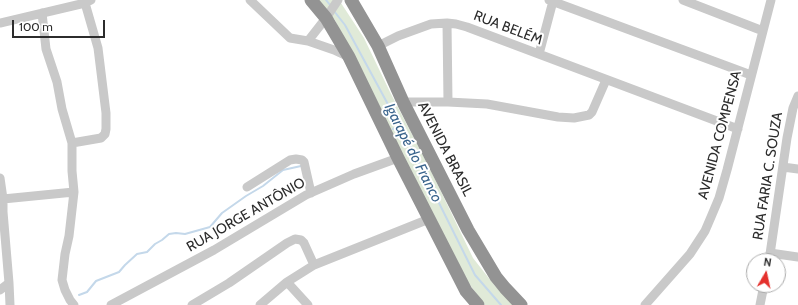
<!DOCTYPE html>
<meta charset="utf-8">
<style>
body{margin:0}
#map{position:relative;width:798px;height:305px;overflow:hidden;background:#fff;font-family:Cabin,sans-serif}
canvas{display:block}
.north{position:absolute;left:746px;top:253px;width:40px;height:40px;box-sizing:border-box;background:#fff;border:1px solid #ababab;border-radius:50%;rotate:9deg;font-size:11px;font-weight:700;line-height:16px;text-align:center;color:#2c2c2c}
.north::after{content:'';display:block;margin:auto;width:14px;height:18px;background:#e4302c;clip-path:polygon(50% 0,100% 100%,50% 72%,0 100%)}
.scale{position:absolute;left:12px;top:20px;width:93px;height:18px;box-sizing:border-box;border:2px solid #2c2c2c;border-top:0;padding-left:5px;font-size:12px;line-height:14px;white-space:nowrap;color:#2c2c2c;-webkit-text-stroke:3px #fff;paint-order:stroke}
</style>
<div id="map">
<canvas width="798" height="305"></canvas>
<div class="north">N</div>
<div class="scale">100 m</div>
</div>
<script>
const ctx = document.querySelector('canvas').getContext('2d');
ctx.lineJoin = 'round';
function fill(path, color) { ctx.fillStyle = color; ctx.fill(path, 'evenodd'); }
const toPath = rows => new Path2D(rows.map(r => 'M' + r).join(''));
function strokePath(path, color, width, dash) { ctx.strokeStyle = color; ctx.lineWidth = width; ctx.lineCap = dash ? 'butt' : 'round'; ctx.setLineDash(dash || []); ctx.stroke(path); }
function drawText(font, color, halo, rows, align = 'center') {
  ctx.font = font + ' Cabin,sans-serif'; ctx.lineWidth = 4; ctx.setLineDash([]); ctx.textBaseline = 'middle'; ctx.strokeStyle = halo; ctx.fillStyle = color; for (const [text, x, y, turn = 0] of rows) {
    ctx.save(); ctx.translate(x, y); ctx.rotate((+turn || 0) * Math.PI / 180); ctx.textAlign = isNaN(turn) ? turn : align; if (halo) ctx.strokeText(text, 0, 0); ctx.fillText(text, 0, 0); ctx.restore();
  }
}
fill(toPath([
 [318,0,339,0,364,38,390,92,433,175,473,258,495,286,514,305,485,305,467,281,382,118,335,20]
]), '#e0ead8');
strokePath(toPath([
 [326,0,330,5],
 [334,11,345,25,410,145,475,275,501,305],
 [393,129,400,126],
 [79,295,87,292,96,281,119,272,125,265,137,254,147,252,155,244,162,240,169,234,176,233,185,234,210,227,222,213,246,196,263,186,283,170,301,166]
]), '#c4d8ea', 2);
strokePath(toPath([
 [250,0,290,38,308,41,334,50,349,57],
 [549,0,751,75],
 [683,0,763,31],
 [42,13,46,49,57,82,62,109,72,143,72,171,74,192,69,236,65,254,62,280,65,290,70,300,74,305],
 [0,23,85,3,91,0],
 [447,23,448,102],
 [308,41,326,18,338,0],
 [378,46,398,36,431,24,447,23,456,24,467,27,738,129],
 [539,54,553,1],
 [403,102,448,102,487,104,558,117,574,118,589,115,592,112,606,80],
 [72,143,101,138,105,134,106,129,106,113,98,48,85,3],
 [783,167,798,169],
 [0,178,3,199,3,212,9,283,10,305],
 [247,187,290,160,296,159,302,160,304,162,311,193],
 [3,199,74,192],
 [770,253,798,257],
 [769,261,787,138,793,108,798,96],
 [287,282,308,305],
 [0,290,9,283],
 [111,305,214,250,306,195,354,174,398,158],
 [192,305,229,283,287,243,295,239,301,240,304,243,314,265],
 [260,305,287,282,314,265,429,219],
 [645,305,690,254,705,231,711,217,719,198,727,170,771,0],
 [760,305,764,285]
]), '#c9c9c9', 9);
strokePath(toPath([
 [311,0,326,18,349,57,398,158,466,291,478,305],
 [351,0,378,46,403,102,468,230,496,277,505,288,521,305]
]), '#939393', 13);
drawText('14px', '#2c2c2c', '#fff', [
 ["RUA BELÉM",508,28,21],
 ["AVENIDA COMPENSA",720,135,-75],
 ["AVENIDA BRASIL",445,149,63],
 ["RUA FARIA C. SOUZA",768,176,-81],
 ["RUA JORGE ANTÔNIO",246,215,-30]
]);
drawText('italic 15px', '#3b658d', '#fff', [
 ["Igarapé do Franco",413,153,63]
]);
</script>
